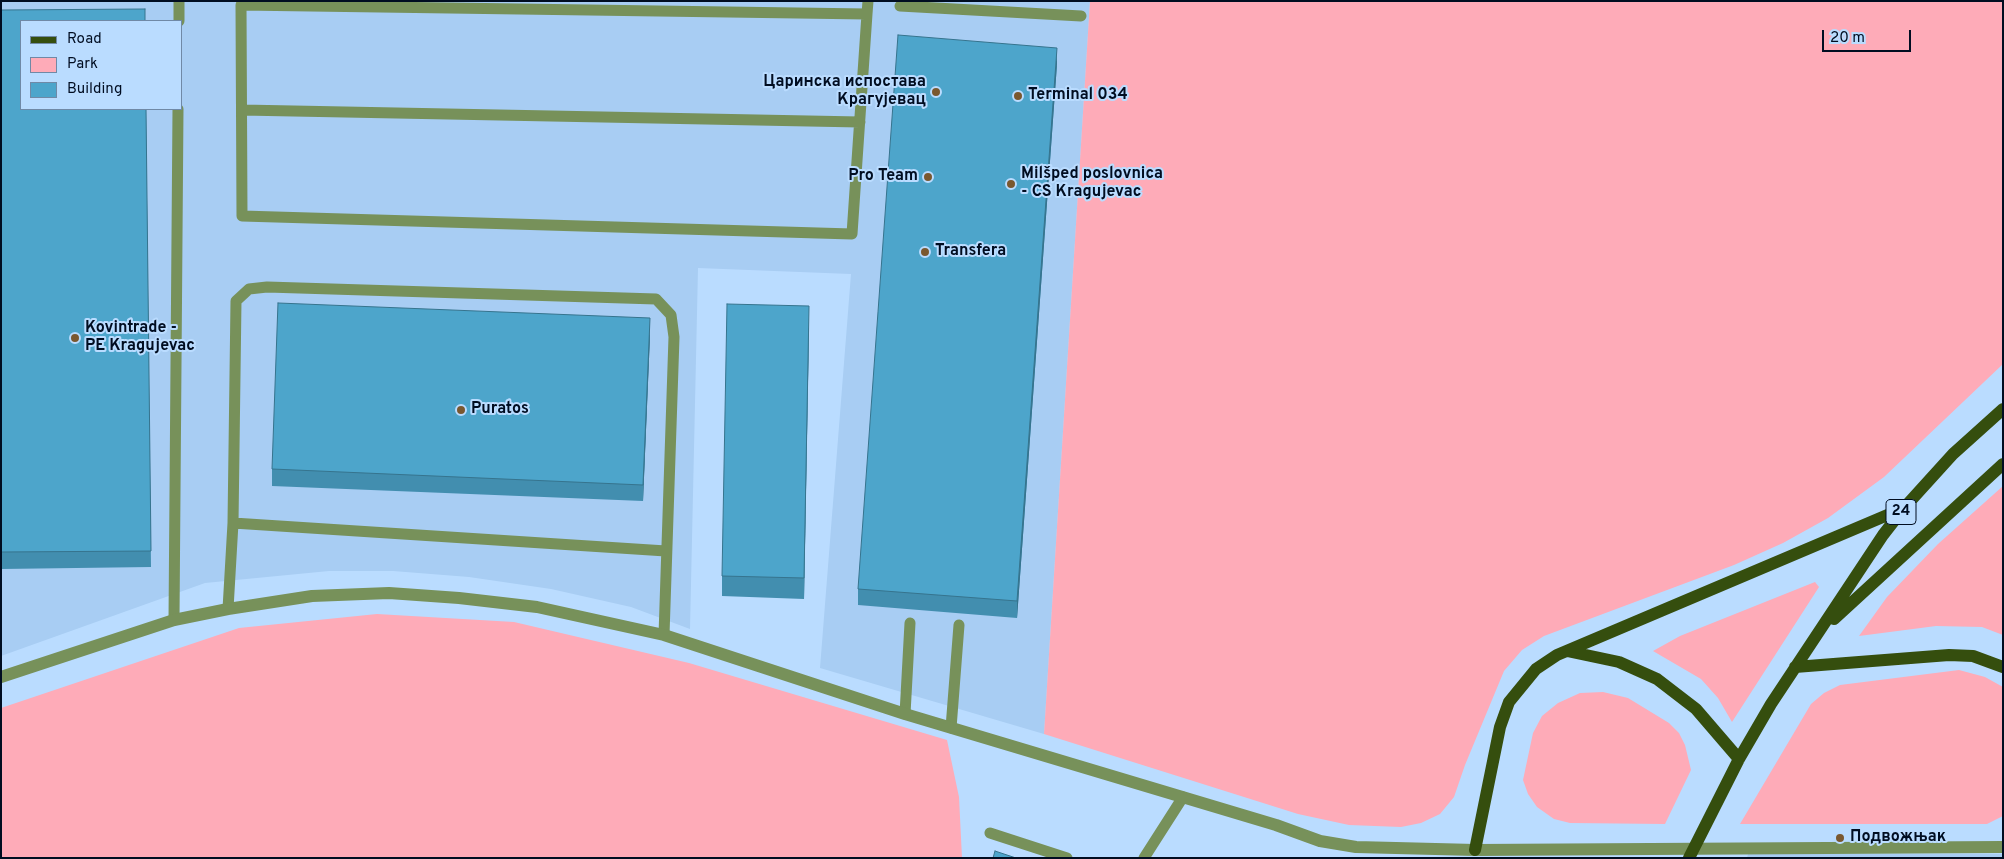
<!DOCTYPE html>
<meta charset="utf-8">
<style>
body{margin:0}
#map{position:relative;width:2004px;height:859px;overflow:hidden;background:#badcff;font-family:Overpass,sans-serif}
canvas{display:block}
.frame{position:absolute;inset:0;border:2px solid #000d21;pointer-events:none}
.legend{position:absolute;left:20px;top:20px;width:162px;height:90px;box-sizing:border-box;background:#badcff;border:1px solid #7089a6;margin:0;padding:6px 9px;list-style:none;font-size:15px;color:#000d21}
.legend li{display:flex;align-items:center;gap:10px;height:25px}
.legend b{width:25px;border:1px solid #7089a6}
.scale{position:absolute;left:1822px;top:30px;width:89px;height:22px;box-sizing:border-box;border:2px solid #000d21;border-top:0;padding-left:6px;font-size:15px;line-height:18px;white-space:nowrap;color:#000d21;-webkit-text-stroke:4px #badcff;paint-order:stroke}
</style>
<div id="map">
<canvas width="2004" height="859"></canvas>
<div class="frame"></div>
<ul class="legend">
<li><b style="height:6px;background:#354e0e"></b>Road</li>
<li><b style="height:14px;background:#feabb8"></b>Park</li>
<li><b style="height:14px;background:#4da5cb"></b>Building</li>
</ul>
<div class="scale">20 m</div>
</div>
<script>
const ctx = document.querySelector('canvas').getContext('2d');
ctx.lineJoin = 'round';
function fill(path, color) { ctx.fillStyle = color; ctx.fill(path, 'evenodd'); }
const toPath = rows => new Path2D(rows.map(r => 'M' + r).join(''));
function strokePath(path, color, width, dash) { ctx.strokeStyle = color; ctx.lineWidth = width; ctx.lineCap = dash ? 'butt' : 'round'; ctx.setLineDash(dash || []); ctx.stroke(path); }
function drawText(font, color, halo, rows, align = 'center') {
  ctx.font = font + ' Overpass,sans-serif'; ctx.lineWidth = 4; ctx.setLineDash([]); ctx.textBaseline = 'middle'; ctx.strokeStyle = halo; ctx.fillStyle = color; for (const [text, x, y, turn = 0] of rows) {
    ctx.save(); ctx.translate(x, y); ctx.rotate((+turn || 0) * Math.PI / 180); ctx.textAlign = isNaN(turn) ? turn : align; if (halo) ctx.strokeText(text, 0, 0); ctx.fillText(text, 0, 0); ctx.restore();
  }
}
fill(toPath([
 [1,1,1090,1,1044,734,820,668,851,274,698,268,690,629,631,607,551,589,469,577,393,571,329,571,205,583,1,656],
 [21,21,181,21,181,109,21,109],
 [1748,854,2003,854,2003,858,1747,858]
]), '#a8cdf3');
fill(toPath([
 [1090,1,2003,1,2003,364,1884,477,1828,518,1783,543,1734,565,1544,636,1522,650,1504,671,1465,765,1454,797,1440,814,1421,823,1401,827,1349,825,1298,814,1044,734],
 [2003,486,2003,635,1982,627,1936,626,1859,636,1887,597,1938,544],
 [1815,582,1819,587,1732,722,1718,698,1701,679,1653,651,1680,636],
 [377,614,514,622,689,663,947,740,959,797,962,858,1,858,1,708,239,628],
 [1959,670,1985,677,2003,687,2003,816,1987,824,1740,824,1811,704,1824,693,1840,685],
 [1603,692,1628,698,1669,723,1679,733,1685,745,1691,770,1665,824,1570,823,1554,819,1537,807,1528,794,1523,780,1533,733,1542,716,1558,703,1580,693]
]), '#feabb8');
strokePath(toPath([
 [900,6,1081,16],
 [867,14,241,5,242,216,852,234,867,14,868,1],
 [179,21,179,1],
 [242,110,860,122],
 [233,523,666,551],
 [228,609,233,523,236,301,249,289,267,287,656,299,671,315,674,337,664,635],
 [174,620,178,109],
 [905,714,910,623],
 [951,728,959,625],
 [990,833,1067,858],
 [1144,858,1183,797]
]), '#77915a', 11);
strokePath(toPath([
 [1,677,174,620,228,609,312,596,389,593,459,598,537,607,664,635,905,714,1276,825,1320,841,1356,847,1475,850,2003,847]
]), '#77915a', 12);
strokePath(toPath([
 [1834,619,2003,464],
 [1567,651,1619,662,1657,679,1696,709,1739,759],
 [1795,667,1949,655,1973,656,2003,667],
 [1475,850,1500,727,1509,702,1536,669,1557,655,1904,508],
 [1689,858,1739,759,1771,704,1883,535,1904,508,1953,454,2003,409]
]), '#354e0e', 12);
fill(toPath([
 [1,10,146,109,151,567,1,569],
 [1057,64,1017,618,858,605,858,589],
 [809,327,804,599,722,596,722,576],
 [650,335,643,501,272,486,272,469]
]), '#428eaf');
fill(toPath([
 [1057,48,1057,64,1017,618,1017,601],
 [809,306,809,327,804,599,804,578],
 [650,318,650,335,643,501,643,485]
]), '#36748e');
const building = toPath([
 [145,9,145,21,21,21,21,109,146,109,151,551,1,552,1,10,145,9],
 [898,35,1057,48,1017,601,858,589,898,35],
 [278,303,650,318,643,485,272,469,278,303],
 [727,304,809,306,804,578,722,576,727,304],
 [995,851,1016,858,993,858,995,851]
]);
fill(building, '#4da5cb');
strokePath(building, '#36748e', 1);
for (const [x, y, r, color] of [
 [936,92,5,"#7a582f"],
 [1018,96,5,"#7a582f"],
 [928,177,5,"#7a582f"],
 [1011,184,5,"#7a582f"],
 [925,252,5,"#7a582f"],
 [75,338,5,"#7a582f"],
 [461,410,5,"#7a582f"],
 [1840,838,5,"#7a582f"]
]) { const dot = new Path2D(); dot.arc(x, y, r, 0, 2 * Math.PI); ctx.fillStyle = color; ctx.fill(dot); strokePath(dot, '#badcff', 2); }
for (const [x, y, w] of [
 [1901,512,30]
]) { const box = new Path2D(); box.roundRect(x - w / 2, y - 12.5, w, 25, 4); ctx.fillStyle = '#badcff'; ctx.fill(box); strokePath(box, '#000d21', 1); }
drawText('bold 15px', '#000d21', null, [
 ["24",1901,512]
]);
drawText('bold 16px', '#000d21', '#badcff', [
 ["Царинска испостава",926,83,"right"],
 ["Крагујевац",926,101,"right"],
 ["Terminal 034",1028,96],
 ["Milšped poslovnica",1021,175],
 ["- CS Kragujevac",1021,193],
 ["Pro Team",918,177,"right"],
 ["Transfera",935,252],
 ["Kovintrade -",85,329],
 ["PE Kragujevac",85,347],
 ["Puratos",471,410],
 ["Подвожњак",1850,838]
], 'left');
</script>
